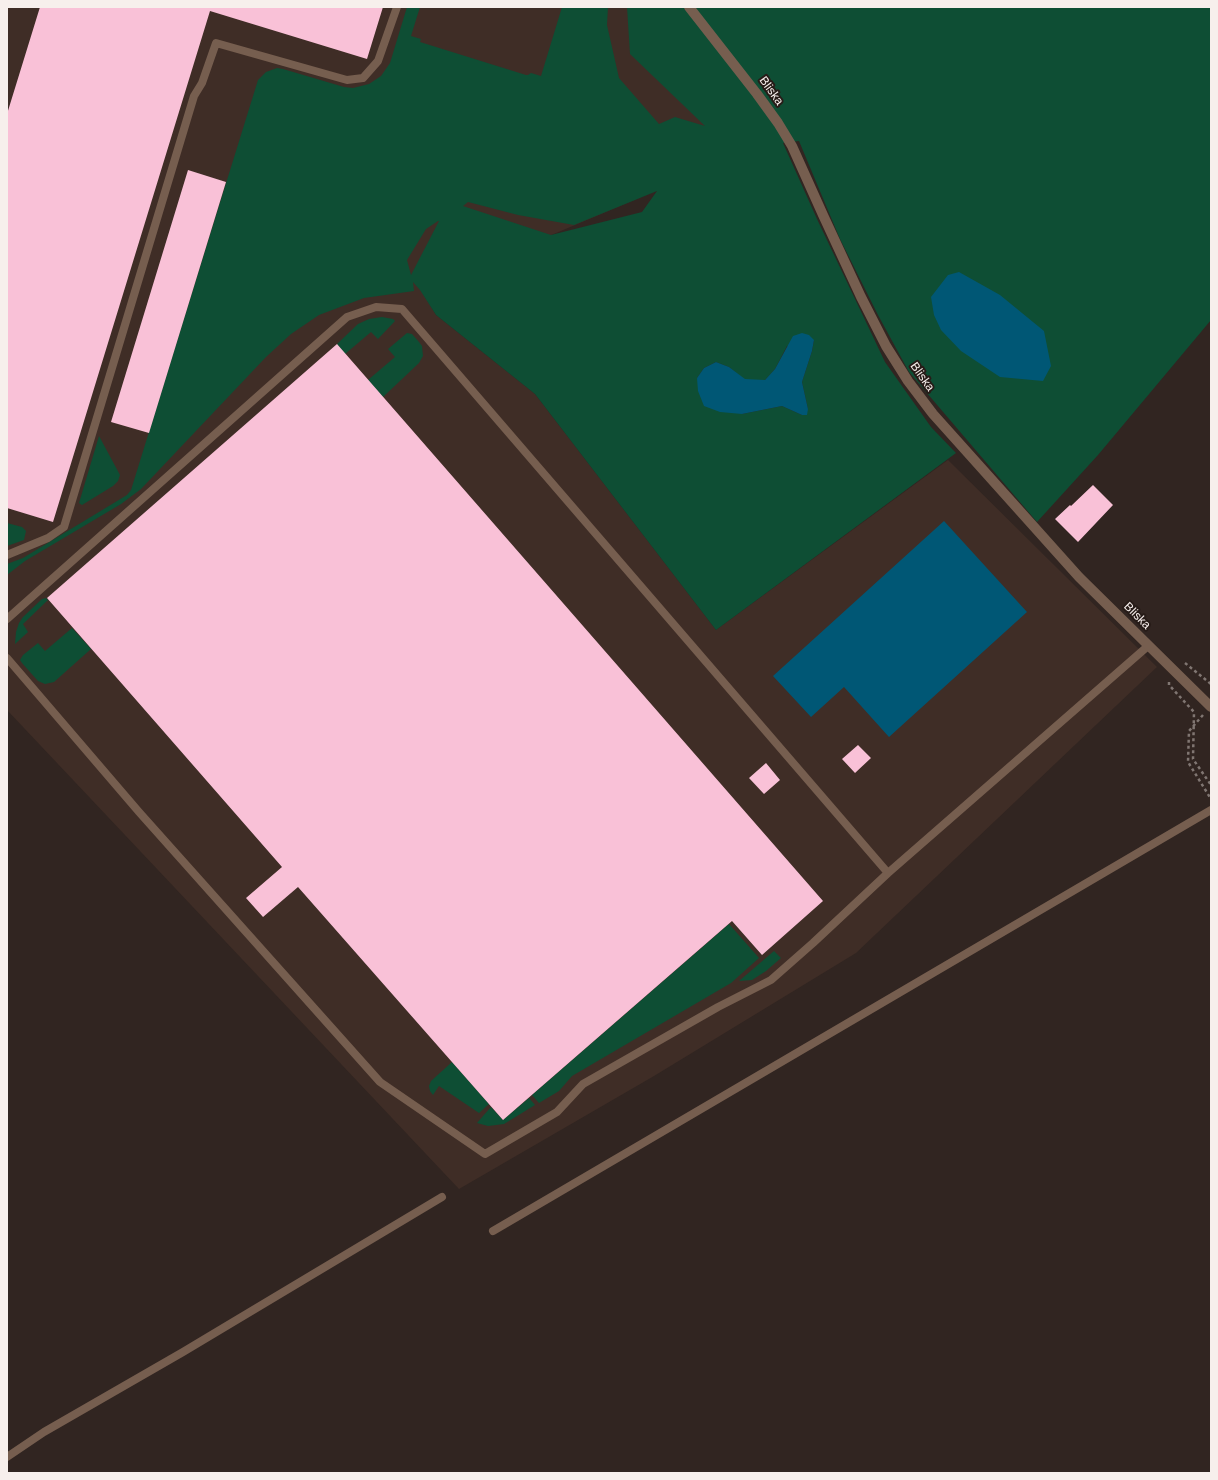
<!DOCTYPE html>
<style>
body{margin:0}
#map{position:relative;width:1218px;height:1480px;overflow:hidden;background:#312521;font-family:Helvetica,sans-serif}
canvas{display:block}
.frame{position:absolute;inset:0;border:8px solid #f7efec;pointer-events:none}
</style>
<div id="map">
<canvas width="1218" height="1480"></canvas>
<div class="frame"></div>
</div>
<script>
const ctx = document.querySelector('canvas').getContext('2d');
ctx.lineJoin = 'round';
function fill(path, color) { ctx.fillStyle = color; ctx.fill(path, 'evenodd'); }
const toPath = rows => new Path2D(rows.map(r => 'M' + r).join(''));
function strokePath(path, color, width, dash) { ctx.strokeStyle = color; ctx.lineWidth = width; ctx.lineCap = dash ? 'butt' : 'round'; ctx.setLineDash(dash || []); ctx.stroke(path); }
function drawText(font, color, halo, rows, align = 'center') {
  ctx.font = font + ' Helvetica,sans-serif'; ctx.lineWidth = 4; ctx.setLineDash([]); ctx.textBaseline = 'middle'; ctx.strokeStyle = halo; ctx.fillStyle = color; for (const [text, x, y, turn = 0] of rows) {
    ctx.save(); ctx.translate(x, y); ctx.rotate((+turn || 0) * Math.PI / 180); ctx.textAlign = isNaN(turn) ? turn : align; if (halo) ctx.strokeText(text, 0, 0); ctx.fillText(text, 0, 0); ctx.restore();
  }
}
fill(toPath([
 [7,7,682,7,729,160,421,290,436,315,535,394,716,630,948,460,1157,667,856,953,654,1076,459,1189,7,710]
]), '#3f2d26');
fill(toPath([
 [407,7,420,7,411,36,421,39,420,42,526,75,528,75,531,73,541,76,562,7,608,7,607,25,619,78,659,124,675,117,705,126,630,54,627,7,1211,7,1211,320,1098,455,1037,522,909,372,878,315,840,239,799,141,783,143,817,219,885,362,931,427,956,453,716,630,535,394,436,315,420,290,413,282,414,291,364,298,319,315,291,334,266,357,141,489,121,504,25,561,7,575,7,564,23,558,127,495,131,490,258,80,266,72,277,68,283,69,344,87,353,88,369,84,381,76,390,63],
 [657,191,642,212,551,235,463,206,468,202,518,215,574,225],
 [438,221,439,221,411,275,407,260,426,229],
 [814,340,812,351,802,382,808,409,802,415,782,406,742,414,697,378,704,368,716,362,729,367,745,380,765,380,775,369,787,346],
 [382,317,393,319,395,321,378,339,371,332,345,354,337,344,358,324,369,319],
 [407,333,412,334,419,342,422,346,423,356,419,363,383,397,368,380,395,357,388,349],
 [99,436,120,475,118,481,113,486,82,505,79,503],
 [7,523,22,527,26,531,24,540,7,546],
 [46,598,48,600,23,624,28,632,15,644,16,632,19,623,23,617,42,599],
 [72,628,91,649,54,682,45,684,38,681,22,663,20,660,23,655,38,643,45,651],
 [729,924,759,958,731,983,572,1076,559,1091,539,1103,532,1095],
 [774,951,781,958,766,971,752,980,739,981],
 [452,1062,489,1104,479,1113,439,1086,433,1095,430,1091,429,1086,431,1081],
 [529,1098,535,1105,504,1124,488,1126,477,1123,483,1116,491,1107,503,1120]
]), '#0e4e34');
fill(toPath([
 [959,272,1000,295,1044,331,1051,366,1043,381,1000,377,961,351,941,330,934,315,931,297,948,275],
 [802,333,809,335,814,340,812,351,802,382,808,409,807,415,802,415,782,406,742,414,720,412,704,406,698,391,697,378,704,368,716,362,729,367,745,379,765,380,775,369,793,336],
 [944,521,1027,612,889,737,844,687,811,717,773,676]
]), '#005775');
fill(toPath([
 [40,7,383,7,367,59,210,11,53,522,7,508,7,114],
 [188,170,226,182,149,433,111,422],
 [337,344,823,901,762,955,732,921,503,1120,298,887,263,917,246,898,282,867,47,598],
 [1093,485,1113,505,1078,542,1055,519,1070,505,1071,506],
 [858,745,871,758,855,773,842,759],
 [766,763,780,780,764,794,749,778]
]), '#f9c1d7');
strokePath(toPath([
 [1185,663,1211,684],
 [1169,682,1169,685,1194,712,1193,759,1211,785],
 [1203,715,1189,731,1188,762,1211,799]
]), '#807672', 2.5, [3, 3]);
strokePath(toPath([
 [7,555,48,538,64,527,194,96,202,83,216,43,347,80,363,78,378,61,397,7],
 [7,619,347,317,376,307,402,309,888,873],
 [7,658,139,812,380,1082,485,1154,557,1112,583,1084,718,1007,771,980,813,943,888,873,1148,646],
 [493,1231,1211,810],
 [7,1457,44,1432,183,1352,442,1197]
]), '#765e4f', 8);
strokePath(toPath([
 [689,7,757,94,778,123,792,146,823,215,861,297,886,346,908,381,933,414,1079,577,1211,707]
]), '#765e4f', 10);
drawText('12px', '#f7efec', '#271c18', [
 ["Bliska",771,91,54],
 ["Bliska",922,377,55],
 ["Bliska",1137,616,45]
]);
</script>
